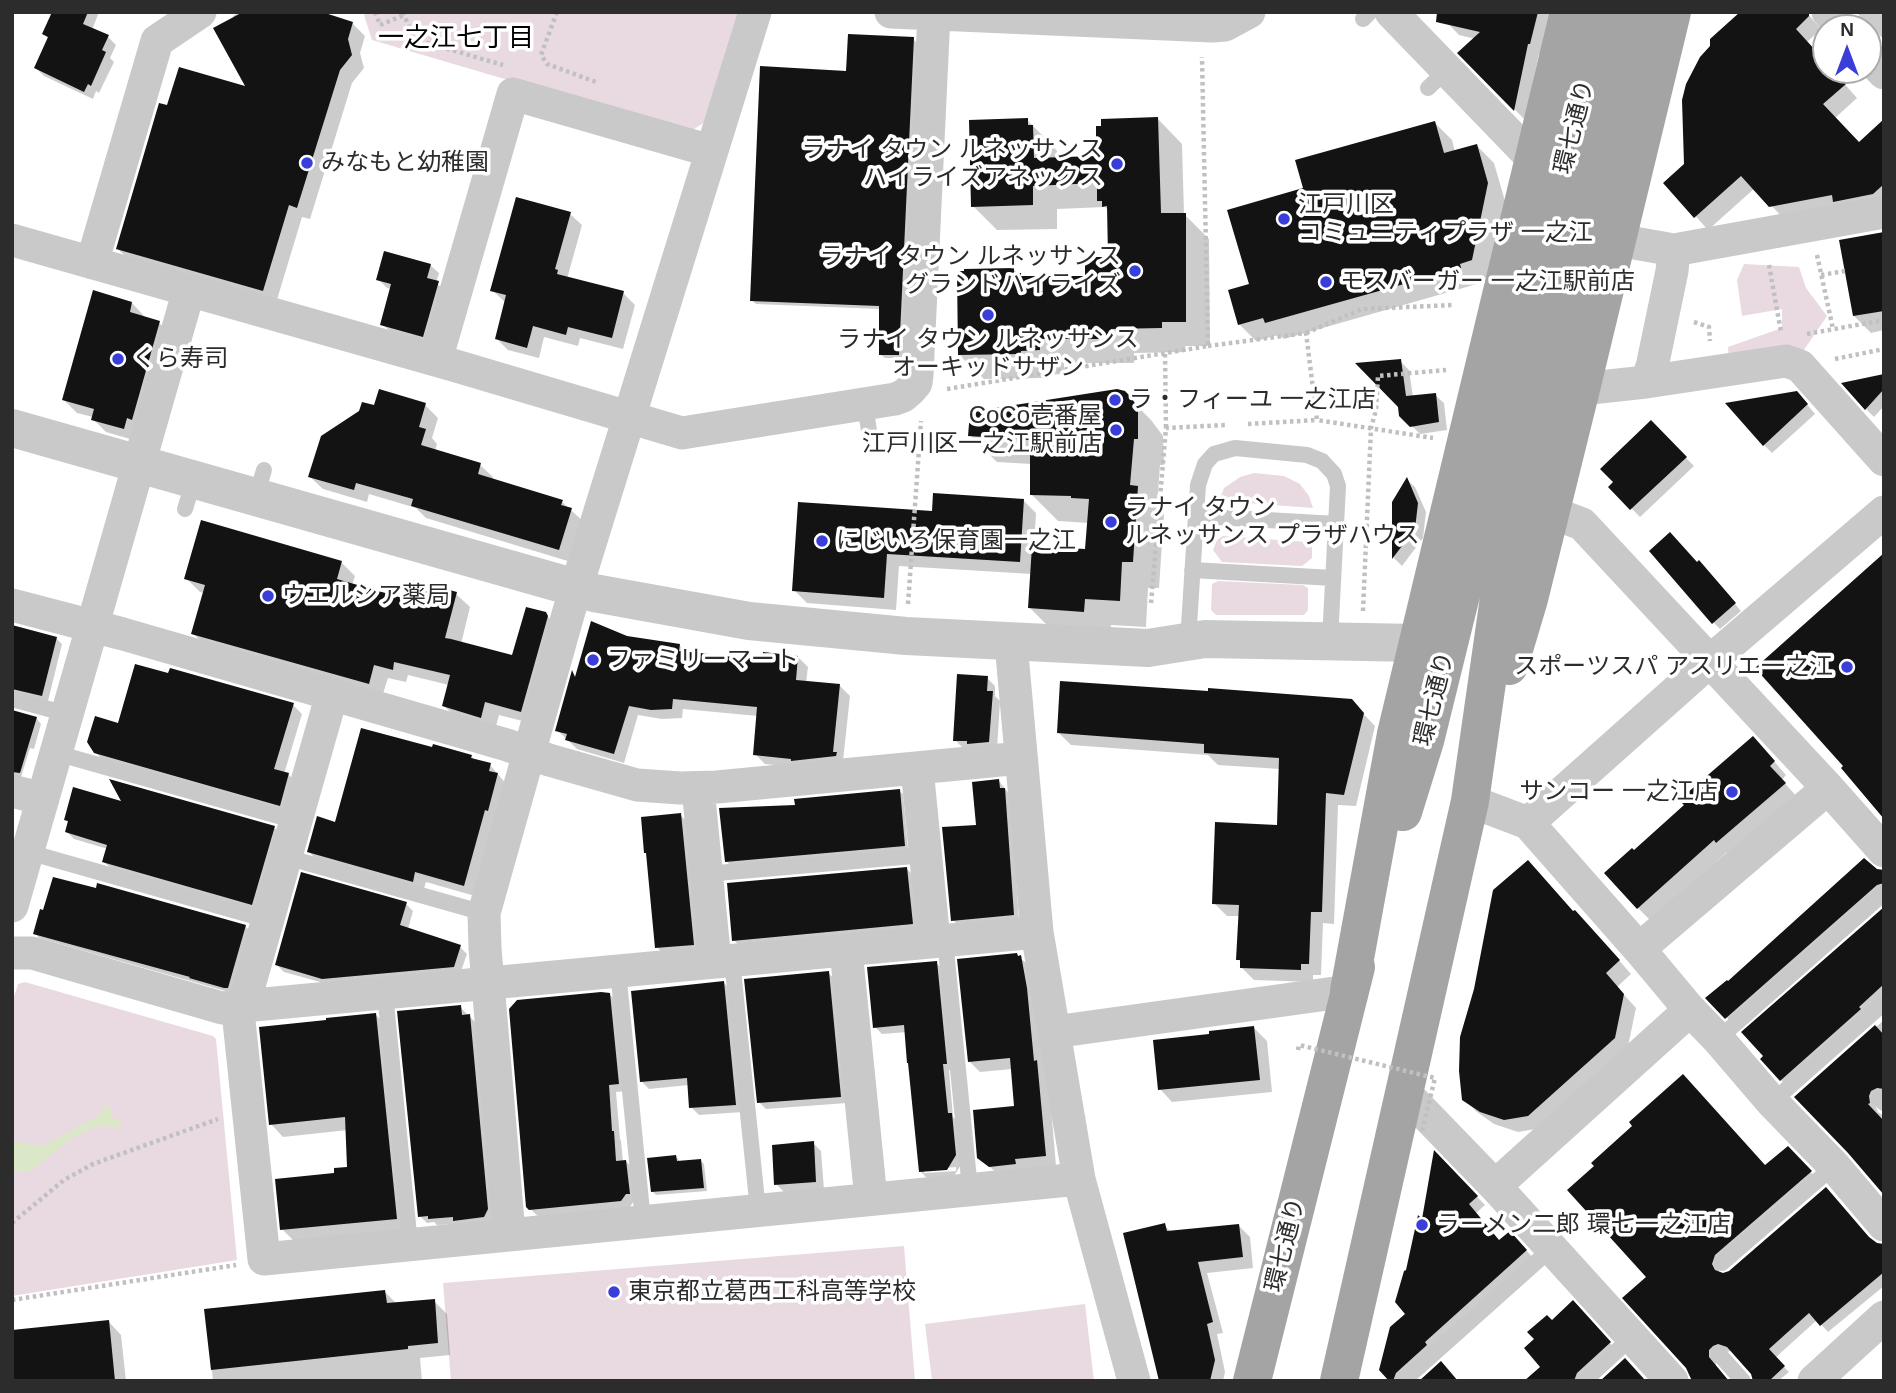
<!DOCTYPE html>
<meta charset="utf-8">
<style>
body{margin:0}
#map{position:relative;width:1896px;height:1393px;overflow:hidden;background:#fff;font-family:Arial,sans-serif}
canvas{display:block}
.frame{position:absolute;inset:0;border:14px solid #2c2c2c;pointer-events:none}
.north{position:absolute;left:1812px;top:14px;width:70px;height:70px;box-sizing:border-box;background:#fff;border:2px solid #ababab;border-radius:50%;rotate:0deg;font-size:19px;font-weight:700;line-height:28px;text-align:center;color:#2c2c2c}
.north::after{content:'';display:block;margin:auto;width:24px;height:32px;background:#393ed9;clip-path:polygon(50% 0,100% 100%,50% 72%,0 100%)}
</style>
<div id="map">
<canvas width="1896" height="1393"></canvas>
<div class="frame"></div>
<div class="north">N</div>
</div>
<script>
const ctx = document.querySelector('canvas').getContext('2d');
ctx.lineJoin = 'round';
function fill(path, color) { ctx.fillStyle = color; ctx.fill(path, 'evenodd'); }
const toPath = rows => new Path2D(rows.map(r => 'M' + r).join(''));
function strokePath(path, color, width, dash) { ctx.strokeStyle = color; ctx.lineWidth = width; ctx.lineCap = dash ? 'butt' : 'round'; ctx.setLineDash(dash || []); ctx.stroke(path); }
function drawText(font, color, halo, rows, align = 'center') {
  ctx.font = font + ' Arial,"Noto Sans JP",sans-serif'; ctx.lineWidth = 7; ctx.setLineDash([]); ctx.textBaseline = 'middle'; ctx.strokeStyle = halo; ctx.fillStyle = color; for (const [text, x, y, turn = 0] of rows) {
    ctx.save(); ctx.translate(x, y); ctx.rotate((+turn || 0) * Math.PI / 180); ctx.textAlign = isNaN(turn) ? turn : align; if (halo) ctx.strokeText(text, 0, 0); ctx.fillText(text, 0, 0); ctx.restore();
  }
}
fill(toPath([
 [371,12,742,12,708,120,688,133,372,40,364,15],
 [1744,264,1799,267,1806,288,1827,316,1804,350,1729,365,1728,347,1782,328,1782,309,1742,316,1737,280],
 [1254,473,1284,476,1300,484,1309,496,1313,508,1219,501,1224,488,1240,477],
 [1223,536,1307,542,1312,547,1312,558,1302,566,1222,562,1213,550,1217,540],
 [1218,581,1303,585,1308,588,1308,610,1304,615,1216,615,1211,610,1212,584],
 [25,982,213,1036,216,1039,237,1260,12,1296,12,1003,18,984],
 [904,1246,915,1381,451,1381,443,1283],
 [1085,1304,1094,1381,932,1381,925,1324]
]), '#e9dae2');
fill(toPath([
 [104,1105,110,1105,111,1118,120,1119,121,1127,96,1126,70,1139,34,1169,25,1172,12,1172,12,1141,44,1146,101,1114]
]), '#dae8c8');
fill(toPath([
 [54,12,99,12,92,30,108,37,116,45,110,58,114,62,99,93,96,91,93,99,44,76,36,68,49,39,44,34],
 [240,12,316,12,352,23,365,36,360,53,364,68,352,83,310,219,302,217,276,303,131,262,118,249,169,108,248,89,233,16],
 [1437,12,1551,12,1541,54,1539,54,1525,120,1460,53,1476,39,1459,35],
 [1806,12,1821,29,1807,42,1826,63,1826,70,1832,70,1857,98,1835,118,1860,144,1884,121,1884,207,1784,219,1755,188,1708,230,1666,183,1686,165],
 [1856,12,1884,12,1884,40,1874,29,1873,30],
 [913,39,917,43,902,358,885,358,881,355,880,309,756,304,752,300,848,72],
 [1158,119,1182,144,1184,214,1209,239,1210,346,1185,346,1186,352,1134,353,1134,363,1064,363,1064,374,1044,375,1044,378,984,379,959,355,1013,269,1023,278,1087,278,1109,259,1109,211,1105,207,1057,209,1057,229,997,230,973,206,1027,120,1052,145,1057,151,1057,159,1098,158],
 [1435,123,1452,140,1455,152,1477,146,1494,163,1505,201,1488,277,1475,280,1477,284,1284,339,1279,335,1256,341,1239,324,1251,286],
 [570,214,582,225,567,279,623,293,635,305,623,349,580,338,578,346,544,337,539,358,508,350,497,339,506,303,492,290],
 [1884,233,1884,330,1871,333,1854,316],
 [430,265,439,273,436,283,446,291,431,344,391,332,382,324,392,289,387,288,378,279],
 [132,303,144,316,144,318,159,323,172,335,137,441,106,432,93,419,93,417,77,413,64,400],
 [1400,361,1409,370,1413,397,1435,395,1444,403,1447,430,1420,434,1401,415],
 [1884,376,1884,406,1874,417,1866,409],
 [1124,393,1151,420,1163,436,1164,465,1160,465,1157,506,1164,514,1159,588,1148,588,1146,627,1111,625,1110,638,1056,634,1030,608,1032,574,899,566,896,610,807,603,794,590,933,513,1023,500,1036,513,1034,547,1087,551,1089,523,1058,521,1031,494,1031,464,997,462,970,435],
 [1805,402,1815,414,1772,453,1764,445],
 [425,405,438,418,432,438,437,444,435,451,480,465,493,477,492,480,562,502,584,522,571,562,426,518,416,508,369,494,367,502,323,489,310,477,375,407],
 [1651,423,1694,466,1640,517,1610,487],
 [1407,480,1415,487,1426,512,1423,538,1402,566,1394,558,1394,502],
 [341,562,355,576,352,585,407,601,456,594,470,607,461,644,513,657,545,614,559,628,534,724,499,715,495,730,458,719,444,706,449,685,408,675,406,682,388,678,382,697,206,647,193,633,204,593,200,592,186,578],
 [1697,564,1705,569,1741,611,1720,629,1714,623],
 [12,627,56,638,62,644,48,701,12,696],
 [627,637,679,645,687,653,764,660,798,657,808,667,806,683,840,686,850,696,843,761,801,768,765,764,755,754,758,716,683,709,682,718,662,719,638,715,624,763,577,749,557,730,573,674,577,678],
 [987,678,995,686,995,696,1000,701,997,749,963,748,955,740],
 [1351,701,1375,726,1356,806,1338,805,1334,924,1323,923,1321,975,1313,975,1313,982,1254,980,1241,967,1242,963,1238,959,1240,916,1227,916,1214,903,1278,826,1280,769,1218,765,1208,755,1071,745,1058,732],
 [293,705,302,714,284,774,289,775,298,784,289,814,105,762,95,752,119,725],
 [12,711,36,718,41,724,34,749,30,748,21,777,12,777],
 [1765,751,1786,775,1782,780,1797,797,1730,855,1727,852,1651,921,1638,908,1634,853],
 [471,756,476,761,490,765,508,786,475,896,426,882,423,892,320,863,309,852,337,824],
 [999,781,1010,795,1019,920,959,926,953,920,978,827],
 [899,791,903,794,908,849,730,865,726,861,797,806],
 [125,804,274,827,280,834,259,910,111,868,104,862,108,849,74,839,67,832,69,824,66,820],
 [680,815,689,823,701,952,665,956,657,947],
 [907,869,914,876,920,931,741,948,734,940],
 [1884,877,1884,893,1734,1025,1708,998],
 [406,904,413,911,408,929,460,947,467,954,460,974,331,985,284,972,277,965],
 [1884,910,1884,1003,1788,1087,1781,1080],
 [1574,913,1587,924,1631,974,1617,987,1636,1008,1627,1051,1541,1128,1518,1132,1494,1124,1477,1112,1464,1099,1475,989],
 [245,926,250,931,232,992,229,992,39,938,35,933],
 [1019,957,1032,968,1048,1073,1056,1166,1001,1177,979,1157,1016,1108,1012,1069,980,1072,969,1061],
 [936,963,943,969,953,1070,949,1070,953,1117,958,1121,962,1163,954,1176,927,1178,920,1171,907,1032,882,1034,875,1027],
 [956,1167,956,1171,924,1173,924,1170],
 [828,973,835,979,847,1103,766,1109,759,1102],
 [723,982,731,990,743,1112,699,1115,691,1107,689,1085,649,1089,641,1081],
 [609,994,617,1002,626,1091,616,1092,620,1139,621,1141,623,1162,626,1161,634,1170,634,1201,629,1208,539,1217,528,1207],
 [460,1007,476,1023,494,1217,491,1223,437,1225,434,1222,427,1223,420,1216],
 [376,1015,388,1027,408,1230,294,1241,282,1229,336,1175,349,1168,348,1130,283,1137,271,1124],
 [1884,1020,1884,1095,1875,1104,1878,1112,1882,1115,1884,1115,1884,1192,1850,1152,1796,1097],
 [1254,1028,1267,1041,1272,1092,1172,1102,1160,1089,1211,1035],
 [813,1143,821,1151,824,1190,784,1192,776,1184],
 [1788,1148,1818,1180,1722,1263,1718,1273,1723,1275,1871,1241,1876,1245,1884,1245,1884,1286,1828,1332,1817,1320,1775,1358,1789,1372,1778,1381,1755,1381,1755,1378,1731,1351,1720,1353,1716,1358,1716,1366,1688,1367,1625,1298],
 [1435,1154,1485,1205,1476,1213,1500,1242,1518,1241,1534,1259,1404,1381,1392,1381,1408,1314],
 [676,1156,680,1162,700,1160,704,1164,707,1191,656,1195,652,1191],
 [1164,1225,1172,1233,1239,1226,1250,1237,1253,1268,1207,1273,1223,1333,1217,1334,1225,1372,1223,1381,1161,1381],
 [385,1292,397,1304,434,1301,447,1314,450,1355,420,1358,422,1381,213,1381,206,1310],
 [1580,1310,1617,1351,1584,1381,1527,1381,1542,1367,1552,1322],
 [109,1322,121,1335,126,1381,12,1381]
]), '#0003');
fill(toPath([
 [52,12,88,12,83,24,109,35,102,50,106,52,91,86,88,84,84,92,34,68,48,37,42,34],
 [243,12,322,12,353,22,348,39,352,55,340,70,297,208,289,205,263,291,116,249,159,103,167,105,179,67,245,86,213,28],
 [1437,12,1538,12,1530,44,1528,44,1514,111,1457,53,1480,32,1436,22],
 [1740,12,1809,12,1809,16,1796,29,1826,62,1826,70,1833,70,1846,84,1823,104,1859,142,1884,119,1884,184,1873,194,1833,202,1832,195,1769,207,1741,176,1694,218,1663,183,1684,164,1682,100,1686,84,1700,57,1710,46,1710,39],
 [848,34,914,37,899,355,879,355,879,306,750,301,760,66,846,71],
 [1158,117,1161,213,1186,213,1186,322,1162,322,1162,328,1111,329,1111,339,1040,339,1040,350,1021,351,1021,354,958,355,957,271,964,271,964,269,1014,268,1014,273,1021,273,1021,276,1085,276,1085,257,1108,257,1107,206,1102,207,1102,201,1097,201,1097,183,1033,186,1033,205,971,207,969,120,1028,118,1028,125,1033,125,1034,158,1096,156,1096,126,1101,126,1101,119],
 [1435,121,1444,153,1477,144,1488,183,1472,260,1460,264,1461,268,1265,323,1263,318,1238,325,1228,290,1249,284,1227,210,1303,188,1295,160],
 [516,197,571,212,555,269,558,270,557,274,624,291,612,338,568,327,566,335,533,326,527,348,495,339,506,295,490,291],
 [1884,232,1884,311,1853,316,1839,240],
 [384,251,431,264,427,278,439,281,423,337,380,325,391,284,376,280],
 [93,290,132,302,130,312,160,321,132,420,127,418,124,429,91,420,94,409,62,400],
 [1401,359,1406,396,1436,393,1439,422,1410,427,1399,416,1398,407,1355,363],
 [1884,374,1884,389,1865,410,1841,383],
 [379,389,426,403,419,427,426,429,421,445,481,463,478,474,563,500,561,505,572,508,559,550,411,506,413,499,356,483,354,490,308,477,321,436,359,411,362,402,374,405],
 [1117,389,1125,391,1131,397,1138,408,1138,439,1134,439,1130,485,1138,486,1133,562,1122,562,1120,601,1085,599,1084,612,1028,608,1032,546,1085,549,1089,499,1071,498,1071,496,1030,495,1030,440,968,436,970,412],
 [1797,391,1808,404,1763,446,1725,403],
 [1651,420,1687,457,1630,510,1608,487,1613,482,1600,469],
 [1407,477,1418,503,1415,529,1392,559,1392,502],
 [933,493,1024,499,1020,562,887,554,884,598,792,591,798,502,932,511],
 [201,520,342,561,337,579,406,599,411,580,457,592,445,638,451,639,512,655,526,607,546,612,548,616,521,712,485,702,481,718,442,706,450,675,394,662,393,670,374,665,369,684,191,634,205,585,184,579],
 [1670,532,1697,562,1699,560,1736,603,1712,624,1649,551],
 [1884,553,1884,819,1841,768,1843,766,1755,668],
 [591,621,627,636,680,644,679,651,762,659,763,652,798,656,796,680,840,684,833,752,837,752,836,756,791,761,791,759,753,755,757,707,673,699,672,709,651,710,629,706,614,754,565,740,567,734,555,731,572,670,575,677],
 [12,625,57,637,42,696,12,689],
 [135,664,168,673,170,668,294,703,274,769,289,773,280,806,94,753,87,742,95,716,118,723],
 [957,674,988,676,987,691,993,691,989,742,967,744,967,741,953,741],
 [1060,681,1208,691,1208,688,1352,699,1364,713,1344,795,1326,793,1322,912,1311,912,1309,964,1301,964,1301,970,1240,968,1240,960,1236,960,1239,905,1212,904,1215,822,1277,825,1279,758,1204,753,1204,744,1057,733],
 [12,710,37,717,20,773,12,772],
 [361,728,432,747,433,744,472,755,471,758,491,763,489,771,498,773,488,811,485,810,464,886,415,872,413,882,307,852,317,816,335,822],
 [1753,736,1775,761,1770,766,1786,783,1716,843,1714,840,1637,909,1604,873,1632,848,1634,850,1684,805,1679,800],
 [109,779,275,826,252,905,102,862,107,845,65,832,68,821,64,820,73,787,121,801],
 [999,779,1000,788,1005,788,1014,915,951,921,942,827,976,825,972,782],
 [900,789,905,846,725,862,719,808,795,805,794,799],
 [681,813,694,945,655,948,646,853,644,853,641,817],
 [1864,858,1877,869,1884,870,1884,883,1877,885,1725,1019,1705,998,1727,980,1728,981],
 [1528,860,1573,911,1575,910,1620,960,1606,973,1624,994,1615,1038,1528,1116,1504,1120,1480,1112,1462,1100,1459,1071,1460,1037,1474,989,1493,890],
 [907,867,913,924,732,941,727,883],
 [301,872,407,902,400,925,461,945,454,967,322,979,275,965],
 [53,877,96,888,97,883,246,925,228,988,224,988,189,978,190,977,33,934,40,909,43,910],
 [1884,907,1884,984,1859,1007,1861,1009,1780,1081,1760,1059,1763,1056,1741,1032],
 [1017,953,1018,956,1021,955,1027,988,1034,1061,1037,1060,1046,1156,1015,1159,1016,1164,989,1167,977,1158,973,1110,1014,1106,1010,1058,968,1062,957,959],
 [937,961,947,1064,943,1064,948,1113,952,1113,956,1155,947,1170,919,1172,908,1063,907,1063,904,1025,873,1028,867,967],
 [829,971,841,1097,757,1103,744,979],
 [724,981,736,1105,689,1108,687,1078,640,1082,631,991],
 [601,992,610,993,619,1084,609,1085,612,1131,614,1131,616,1161,626,1160,630,1194,626,1194,621,1201,529,1210,526,1207,509,1009,517,1000],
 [461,1005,462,1015,470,1014,488,1209,484,1217,453,1221,453,1217,428,1219,428,1216,418,1217,397,1011],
 [376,1013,397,1219,280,1230,275,1179,334,1173,334,1168,347,1167,345,1117,269,1125,259,1027,326,1020,326,1018],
 [1875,1025,1884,1035,1884,1089,1877,1088,1871,1091,1869,1096,1870,1103,1868,1104,1884,1121,1884,1195,1848,1153,1794,1097],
 [1254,1026,1260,1080,1158,1090,1153,1040,1209,1034,1209,1031],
 [1683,1074,1765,1165,1788,1146,1812,1171,1715,1255,1712,1264,1715,1270,1723,1273,1729,1271,1826,1187,1869,1237,1877,1243,1884,1244,1884,1272,1820,1326,1809,1313,1769,1349,1785,1366,1769,1381,1753,1381,1751,1374,1727,1347,1718,1344,1713,1346,1709,1350,1709,1357,1729,1381,1692,1381,1686,1368,1622,1298,1646,1277,1567,1190,1594,1166,1591,1163,1632,1126,1629,1122],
 [814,1141,816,1182,774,1185,772,1145],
 [1434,1150,1478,1196,1469,1204,1499,1240,1510,1231,1527,1250,1425,1342,1427,1345,1396,1373,1393,1381,1389,1381,1379,1370,1390,1327,1405,1314,1395,1302,1404,1271,1406,1270,1418,1215,1422,1219],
 [676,1155,677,1161,701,1159,704,1188,651,1192,647,1158],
 [1165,1223,1167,1231,1239,1224,1243,1257,1198,1262,1213,1322,1207,1324,1215,1360,1210,1381,1159,1381,1123,1233],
 [385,1290,387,1303,435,1299,438,1343,408,1346,408,1349,211,1370,204,1309],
 [1573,1300,1611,1342,1577,1373,1574,1381,1524,1381,1540,1367,1524,1348,1534,1339,1527,1332,1547,1315,1552,1320],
 [109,1320,115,1381,12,1381,12,1330],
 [1625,1358,1645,1380,1600,1381],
 [1441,1361,1458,1381,1419,1381]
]), '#131313');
strokePath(toPath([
 [375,12,380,25,404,15],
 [403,12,414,39,503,65],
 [557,12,541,55,547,64,596,82],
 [1817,255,1833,329],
 [1769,265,1781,332],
 [1821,275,1845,271],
 [1694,322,1709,327,1710,341],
 [1306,333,1362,309,1454,305],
 [1807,334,1884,320],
 [1208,346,1306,333,1317,420,1433,438],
 [1165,354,1166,428],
 [1835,359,1884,349],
 [947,389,1208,346,1202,57],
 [1248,424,1317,420],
 [1151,603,1166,428,1226,425],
 [908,604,921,421],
 [1363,611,1371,428,1376,410,1378,376,1446,370],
 [12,1223,64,1180,93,1164,218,1119],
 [12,1300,236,1265]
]), '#c0c0c0', 4.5, [3.5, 3.5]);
strokePath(toPath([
 [1363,19,1370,12],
 [1428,88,1447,70],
 [865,404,869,431],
 [256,497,264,470],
 [185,509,194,480],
 [1196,516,1337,524],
 [1192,570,1333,578],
 [1188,641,1198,485,1205,464,1214,454,1235,448,1307,455,1322,461,1334,474,1338,486,1330,640],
 [12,699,67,714],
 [56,753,296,821],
 [28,852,268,920],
 [286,857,484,913],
 [706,874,925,855],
 [945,940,970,1189],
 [732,960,758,1210],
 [618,971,643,1221],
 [385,993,410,1244],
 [1718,1039,1884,893],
 [1879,1098,1884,1103],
 [1772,1102,1884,1003],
 [1722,1263,1834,1166],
 [1719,1354,1743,1381],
 [1403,1381,1552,1248],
 [1584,1381,1632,1337]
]), '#c9c9c9', 16);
strokePath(toPath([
 [891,12,1212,26,1225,25,1249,12],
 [1391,12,1534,160],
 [1828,12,1842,28],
 [1868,56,1884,73],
 [12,240,456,366,682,433,895,399,903,396,910,390,916,383,917,375,934,14],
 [1617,240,1674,250,1884,212],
 [92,263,157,41,200,12],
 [436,360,513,94,711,151],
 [1646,382,1652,367,1672,271,1674,250],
 [1581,389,1646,382,1786,361,1800,366,1884,460],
 [1550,512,1582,524,1828,788,1884,851],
 [12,605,123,634,507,745,549,760,637,785,680,788,717,787,1021,758],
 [1011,643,1037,932,1079,1179,1134,1381],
 [332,694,239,1021,264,1259,1079,1179],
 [917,768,934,941],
 [698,788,715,962],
 [12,791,43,799],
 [1470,801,1528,823,1639,949,1690,1010,1718,1039,1772,1102,1834,1166,1884,1225],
 [1528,823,1710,661,1884,512],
 [12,906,189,290],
 [1639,949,1828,788],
 [846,950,871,1199],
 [12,953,32,953,222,1008,1037,932],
 [1054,1032,1349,991],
 [1405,1093,1495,1186,1672,1381],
 [1495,1186,1690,1010],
 [509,1234,485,948,484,913,569,611,755,12],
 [1814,1381,1884,1317]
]), '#c9c9c9', 33);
strokePath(toPath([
 [12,428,594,593,749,621,906,636,1148,648,1205,639,1417,643]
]), '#c9c9c9', 38);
strokePath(toPath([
 [1509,666,1529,599,1581,389,1672,12],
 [1403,812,1425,741,1478,526],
 [1349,991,1396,734,1569,12],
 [1252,1381,1356,967],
 [1339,1381,1470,801,1499,598,1515,530]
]), '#a4a4a4', 38);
strokePath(toPath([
 [1298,1050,1299,1045,1435,1078,1422,1131]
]), '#c0c0c0', 4.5, [3.5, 3.5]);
strokePath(toPath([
 [1478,526,1602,12],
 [1515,530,1639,12]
]), '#a4a4a4', 38);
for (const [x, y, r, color] of [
 [307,163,7,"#393ed9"],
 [1117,164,7,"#393ed9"],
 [1284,219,7,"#393ed9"],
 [1135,271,7,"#393ed9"],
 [1326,282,7,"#393ed9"],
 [988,315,7,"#393ed9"],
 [118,359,7,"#393ed9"],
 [1115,400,7,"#393ed9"],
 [1116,430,7,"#393ed9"],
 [1111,522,7,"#393ed9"],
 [822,541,7,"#393ed9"],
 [268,596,7,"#393ed9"],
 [593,660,7,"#393ed9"],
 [1847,667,7,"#393ed9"],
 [1732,792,7,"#393ed9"],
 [1422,1225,7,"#393ed9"],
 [614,1292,7,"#393ed9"]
]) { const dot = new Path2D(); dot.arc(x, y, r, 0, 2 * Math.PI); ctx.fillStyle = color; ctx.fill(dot); strokePath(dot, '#fff', 2.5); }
drawText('24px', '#2c2c2c', '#fff', [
 ["環七通り",1575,127,-76],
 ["環七通り",1435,699,-76],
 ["環七通り",1286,1245,-76]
]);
drawText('24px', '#2c2c2c', '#fff', [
 ["ラナイ タウン ルネッサンス",1103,150,"right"],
 ["ハイライズアネックス",1103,178,"right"],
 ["みなもと幼稚園",321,163],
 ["江戸川区",1298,205],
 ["コミュニティプラザ 一之江",1298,233],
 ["ラナイ タウン ルネッサンス",1121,257,"right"],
 ["グランドハイライズ",1121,285,"right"],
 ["モスバーガー 一之江駅前店",1340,282],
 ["ラナイ タウン ルネッサンス",988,340,"center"],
 ["オーキッドサザン",988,368,"center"],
 ["くら寿司",132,359],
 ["ラ・フィーユ 一之江店",1129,400],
 ["CoCo壱番屋",1102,416,"right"],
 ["江戸川区一之江駅前店",1102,444,"right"],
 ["ラナイ タウン",1125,508],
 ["ルネッサンス プラザハウス",1125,536],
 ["にじいろ保育園一之江",836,541],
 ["ウエルシア薬局",282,596],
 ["ファミリーマート",607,660],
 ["スポーツスパ アスリエ一之江",1833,667,"right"],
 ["サンコー 一之江店",1718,792,"right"],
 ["ラーメン二郎 環七一之江店",1436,1225],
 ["東京都立葛西工科高等学校",628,1292]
], 'left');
drawText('26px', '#000', '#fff', [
 ["一之江七丁目",456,39]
]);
</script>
